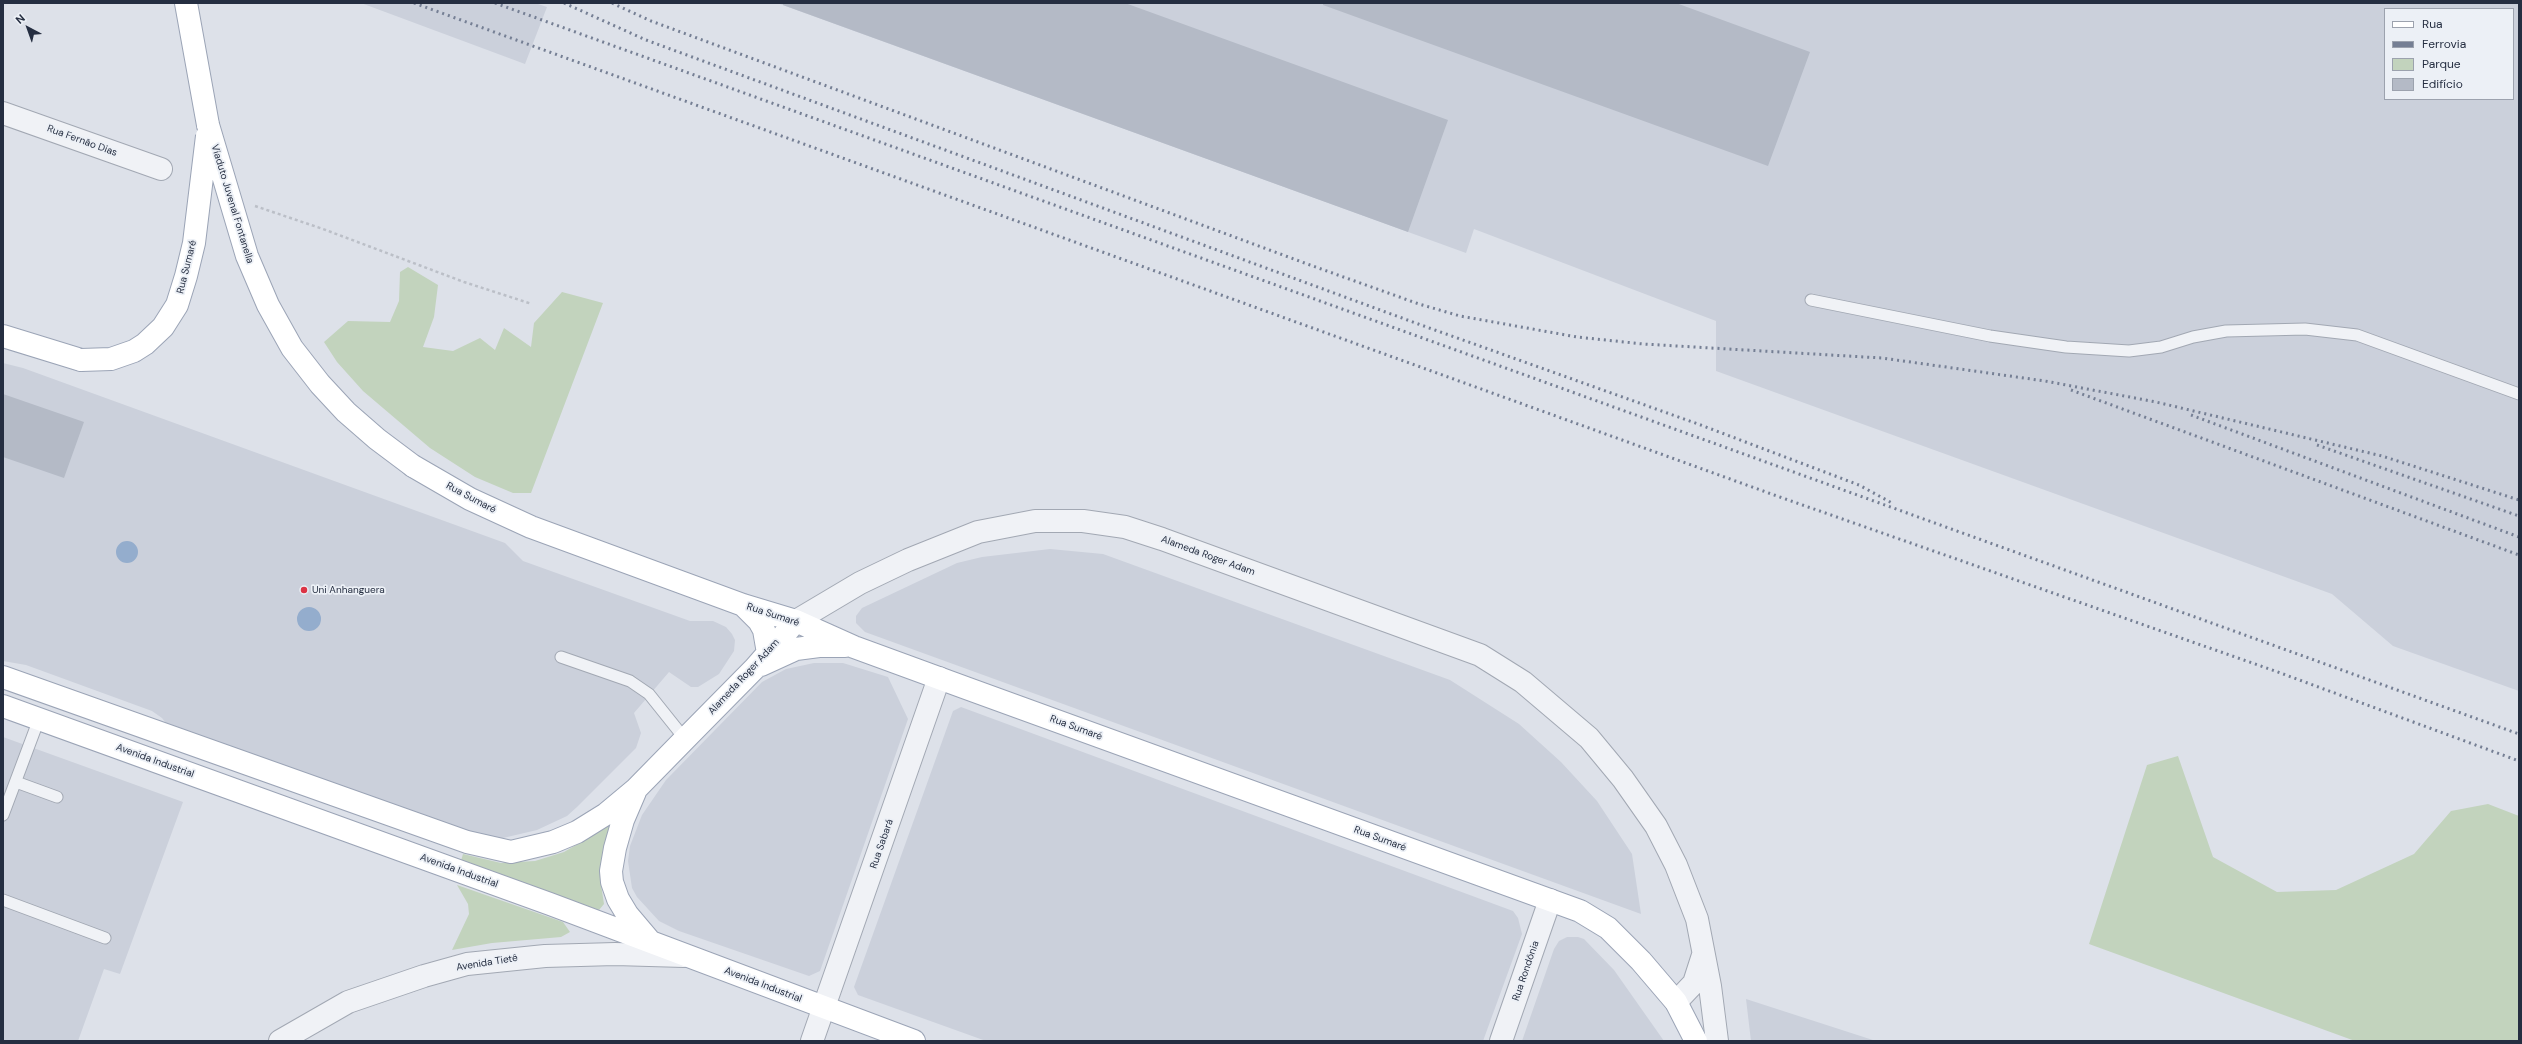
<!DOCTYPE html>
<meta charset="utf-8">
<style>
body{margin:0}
#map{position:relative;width:2522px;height:1044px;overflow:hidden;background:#dde1e9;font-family:"DM Sans",sans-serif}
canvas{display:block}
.frame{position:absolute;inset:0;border:4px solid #252e41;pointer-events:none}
.legend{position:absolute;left:2384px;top:8px;width:130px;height:92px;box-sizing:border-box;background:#ecf0f6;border:1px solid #9ca2ae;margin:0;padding:5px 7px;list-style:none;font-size:12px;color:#252e41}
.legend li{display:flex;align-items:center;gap:8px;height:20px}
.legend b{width:20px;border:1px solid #9ca2ae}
.north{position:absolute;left:8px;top:8px;width:40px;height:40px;-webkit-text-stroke:3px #ecf0f6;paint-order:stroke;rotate:319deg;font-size:11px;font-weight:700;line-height:16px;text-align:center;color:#252e41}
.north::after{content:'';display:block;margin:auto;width:14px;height:18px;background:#252e41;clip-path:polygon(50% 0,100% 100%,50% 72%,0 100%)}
</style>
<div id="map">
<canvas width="2522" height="1044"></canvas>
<div class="frame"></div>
<ul class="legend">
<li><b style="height:5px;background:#fff"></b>Rua</li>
<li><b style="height:5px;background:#757f94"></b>Ferrovia</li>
<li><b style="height:11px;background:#c2d3bd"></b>Parque</li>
<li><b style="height:11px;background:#b4bac6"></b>Edifício</li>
</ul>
<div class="north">N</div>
</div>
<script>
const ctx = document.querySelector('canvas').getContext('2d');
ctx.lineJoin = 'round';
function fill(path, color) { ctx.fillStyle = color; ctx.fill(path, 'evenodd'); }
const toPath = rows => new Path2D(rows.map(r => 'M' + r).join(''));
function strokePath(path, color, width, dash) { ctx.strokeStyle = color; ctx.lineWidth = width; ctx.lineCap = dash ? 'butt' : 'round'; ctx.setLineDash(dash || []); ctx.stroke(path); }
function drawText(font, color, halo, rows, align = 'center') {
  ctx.font = font + ' "DM Sans",sans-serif'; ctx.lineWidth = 3.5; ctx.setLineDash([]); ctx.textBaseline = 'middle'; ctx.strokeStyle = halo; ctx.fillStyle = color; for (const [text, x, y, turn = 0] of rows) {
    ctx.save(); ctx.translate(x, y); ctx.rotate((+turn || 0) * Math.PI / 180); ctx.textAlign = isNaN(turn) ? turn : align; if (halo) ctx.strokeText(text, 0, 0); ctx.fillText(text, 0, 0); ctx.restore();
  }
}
fill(toPath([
 [361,3,535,3,547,7,525,64],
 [777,3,2519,3,2519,691,2393,646,2332,594,1716,371,1716,321,1474,229,1466,253],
 [2385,9,2513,9,2513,99,2385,99],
 [3,363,23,368,505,543,523,561,690,621,713,621,726,627,732,634,735,640,734,651,719,674,698,687,691,687,669,672,634,713,641,733,636,748,577,807,567,816,537,830,503,838,488,839,169,727,162,718,152,711,26,665,3,661],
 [1050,549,1103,554,1450,680,1519,724,1561,762,1597,801,1632,854,1641,914,865,632,856,623,856,616,862,608,957,563,982,557],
 [814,663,843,663,888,677,908,719,820,971,809,976,679,931,659,921,637,897,632,888,628,861,630,846,642,815,666,780,762,682,786,669],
 [961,707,1513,911,1518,918,1522,934,1483,1041,986,1041,858,995,854,987,953,711],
 [3,737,183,802,120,974,104,969,78,1041,3,1041],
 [1567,937,1578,937,1584,939,1614,970,1664,1041,1522,1041,1554,949,1559,941],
 [1746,999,1876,1041,1751,1041]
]), '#cbd0db');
fill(toPath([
 [408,267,438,285,434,317,423,347,453,351,480,338,495,350,504,328,531,347,534,323,562,292,603,303,531,493,513,493,475,477,430,448,363,391,337,362,324,342,348,321,390,322,399,301,400,272],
 [2178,756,2213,857,2277,892,2336,890,2414,854,2451,811,2488,804,2519,816,2519,1041,2355,1041,2089,944,2147,765],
 [609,826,612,827,600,878,604,904,599,910,460,864,463,854,501,863,535,861,564,852],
 [457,885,563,922,570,932,561,937,492,943,452,950,469,914,468,904]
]), '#c2d3bd');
fill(toPath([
 '116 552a11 11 0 1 1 22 0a11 11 0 1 1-22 0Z',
 '297 619a12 12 0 1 1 24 0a12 12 0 1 1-24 0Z'
]), '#94adcd');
fill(toPath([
 [783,3,1125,3,1448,120,1408,232,783,5],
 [1323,3,1676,3,1810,52,1768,166,1323,5],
 [3,394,84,422,64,478,3,457]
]), '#b4bac6');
const lane = toPath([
 [1811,300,1990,336,2066,347,2129,351,2161,347,2193,337,2226,331,2305,329,2357,335,2519,394],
 [561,657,630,681,649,694,685,739],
 [16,782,57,797],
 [3,815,39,719],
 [3,900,105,938]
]);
const street = toPath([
 [3,113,161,169],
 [796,621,860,583,908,560,978,532,1035,521,1083,521,1125,527,1162,539,1480,655,1523,682,1589,738,1623,779,1656,826,1676,865,1697,919,1710,986,1717,1041],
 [1676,1002,1694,983,1703,955],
 [280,1041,348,1002,424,976,467,964,545,956,615,954,684,956],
 [812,1041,939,678],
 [1501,1041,1550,900]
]);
const primary = toPath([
 [186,3,208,125],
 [3,336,81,360],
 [413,466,470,499,531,527,743,605,796,621,854,647,966,688,1580,911,1608,928,1641,961,1676,1002,1696,1041],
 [743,605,759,621,764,630,768,653],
 [761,665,796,649,819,646,845,646],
 [3,677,467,842,511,852,553,842,577,832,606,814,636,789,685,739,755,668,796,621],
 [3,706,550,904,914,1041],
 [635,792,623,820,615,848,611,871,612,882,618,899,627,914,649,940]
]);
strokePath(lane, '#a2a8b3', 13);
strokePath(street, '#a2a8b3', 24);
strokePath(primary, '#9ba4b6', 24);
strokePath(toPath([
 [255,206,323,229,464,282,532,304]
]), '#bbbfc7', 2.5, [3, 3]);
strokePath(lane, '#f0f2f6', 11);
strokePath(street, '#f0f2f6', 22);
strokePath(primary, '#fff', 22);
strokePath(toPath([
 [414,3,1777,496,2275,671,2519,761],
 [495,3,2519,734],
 [564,3,646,40,1421,325,1698,424,1859,485,1892,503],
 [612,3,651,21,1310,265,1419,304,1460,316,1577,337,1643,344,1882,358,2045,381,2156,402,2382,456,2519,500],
 [2071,390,2519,555],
 [2191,415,2519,537],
 [2317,445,2519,516]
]), '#757f94', 3, [2, 4]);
const primaryBridge = toPath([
 [208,125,247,256,268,305,292,348,320,384,346,412,377,439,413,466],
 [81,360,111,359,134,351,145,344,163,327,177,305,186,276,194,243,207,136]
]);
strokePath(primaryBridge, '#9ba4b6', 24, []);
strokePath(primaryBridge, '#fff', 22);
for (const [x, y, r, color] of [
 [304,590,4,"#dc3344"]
]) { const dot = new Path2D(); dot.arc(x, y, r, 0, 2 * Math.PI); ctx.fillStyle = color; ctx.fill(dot); strokePath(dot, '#ecf0f6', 1.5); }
drawText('10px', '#252e41', '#ecf0f6', [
 ["Rua Fernão Dias",82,141,20],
 ["Viaduto Juvenal Fontanella",232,204,73],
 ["Rua Sumaré",187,267,-76],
 ["Rua Sumaré",471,498,28],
 ["Alameda Roger Adam",1208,556,20],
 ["Rua Sumaré",773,615,18],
 ["Alameda Roger Adam",744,677,-47],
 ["Rua Sumaré",1076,728,20],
 ["Avenida Industrial",155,761,20],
 ["Rua Sumaré",1380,839,20],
 ["Rua Sabará",882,844,-71],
 ["Avenida Industrial",459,871,20],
 ["Avenida Tietê",487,963,-9],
 ["Rua Rondônia",1526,971,-71],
 ["Avenida Industrial",763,985,21]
]);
drawText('10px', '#252e41', '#ecf0f6', [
 ["Uni Anhanguera",312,590]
], 'left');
</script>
